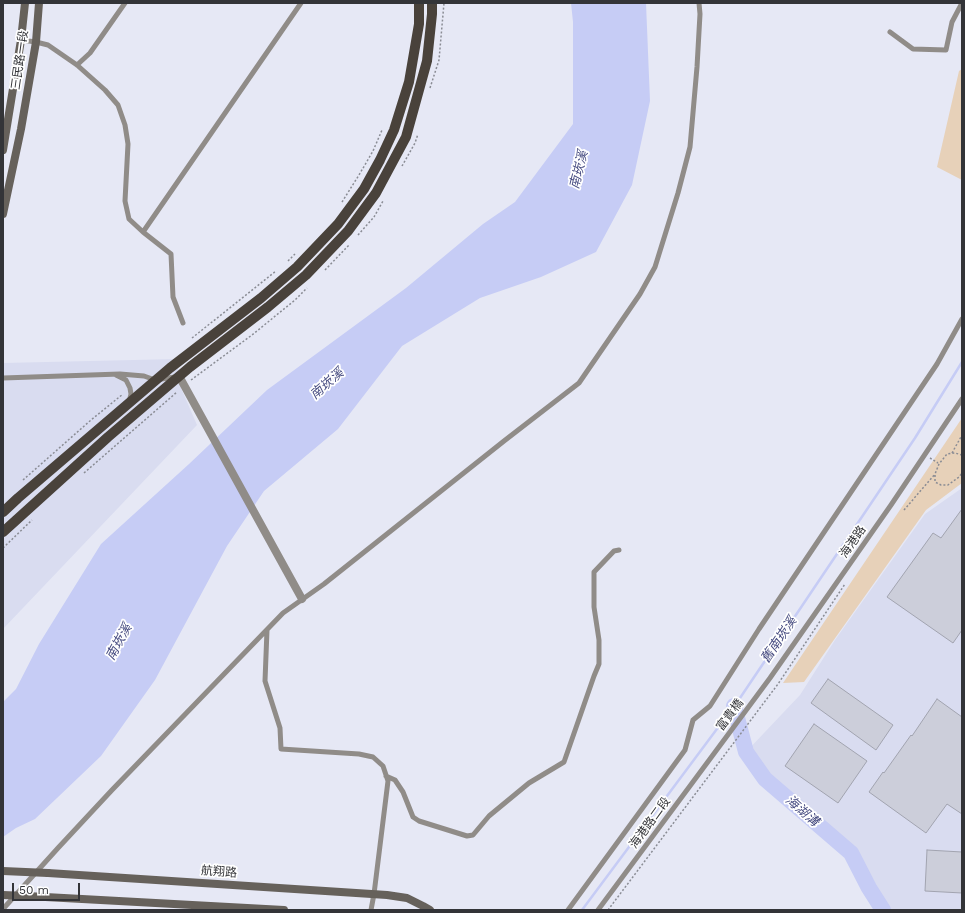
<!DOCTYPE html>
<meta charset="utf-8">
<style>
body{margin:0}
#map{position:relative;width:965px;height:913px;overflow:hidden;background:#e6e8f5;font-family:"Work Sans",sans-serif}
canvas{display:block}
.frame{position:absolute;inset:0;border:4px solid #333438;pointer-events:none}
.scale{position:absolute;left:12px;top:883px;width:68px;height:18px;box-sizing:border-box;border:2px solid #333438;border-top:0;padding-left:5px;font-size:12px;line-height:14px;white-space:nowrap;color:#333438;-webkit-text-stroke:3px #fff;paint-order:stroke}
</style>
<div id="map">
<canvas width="965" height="913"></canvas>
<div class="frame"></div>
<div class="scale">50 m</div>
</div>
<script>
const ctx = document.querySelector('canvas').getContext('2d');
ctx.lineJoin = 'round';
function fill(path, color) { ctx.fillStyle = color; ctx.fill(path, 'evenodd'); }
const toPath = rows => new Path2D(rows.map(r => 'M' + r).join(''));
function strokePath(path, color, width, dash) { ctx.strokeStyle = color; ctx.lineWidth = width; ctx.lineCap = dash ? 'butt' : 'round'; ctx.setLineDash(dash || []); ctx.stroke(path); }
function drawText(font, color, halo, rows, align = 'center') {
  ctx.font = font + ' "Work Sans","Noto Sans TC",sans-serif'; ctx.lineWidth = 3.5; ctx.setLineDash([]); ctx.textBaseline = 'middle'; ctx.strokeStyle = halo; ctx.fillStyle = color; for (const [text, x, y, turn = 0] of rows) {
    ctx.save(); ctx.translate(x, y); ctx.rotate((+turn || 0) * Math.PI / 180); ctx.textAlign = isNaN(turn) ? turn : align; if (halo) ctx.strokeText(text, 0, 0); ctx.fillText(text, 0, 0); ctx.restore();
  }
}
fill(toPath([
 [177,359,181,388,197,425,3,629,3,363],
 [962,488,962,910,883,910,869,888,851,853,765,779,746,752,800,695,835,640,925,514]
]), '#d9dcf0');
fill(toPath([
 [962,69,962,180,937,167,959,71],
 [962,418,962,483,926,510,804,682,783,683]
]), '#e7d1b9');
fill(toPath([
 [571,3,646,3,650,101,632,185,596,252,541,277,480,298,402,346,338,429,264,491,227,546,155,680,101,756,35,819,16,828,3,837,3,702,16,689,39,644,101,544,189,464,267,390,406,288,483,224,515,202,573,124,573,22]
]), '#c6ccf5');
strokePath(toPath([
 [582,910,740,698,915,438,962,362]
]), '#c6ccf5', 2.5);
strokePath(toPath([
 [734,706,746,752,765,779,851,853,869,888,883,910]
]), '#c6ccf5', 16);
const building = toPath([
 [962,509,962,630,953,643,887,597,933,533,941,538,962,509],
 [828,679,893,725,876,750,811,703,828,679],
 [937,699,962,717,962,814,947,804,926,833,869,792,883,772,884,773,911,735,912,736,937,699],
 [814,724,867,761,838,803,785,766,814,724],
 [927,850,962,852,962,893,925,891,927,850]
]);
fill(building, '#ccceda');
strokePath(building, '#a2a4b0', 1);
strokePath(toPath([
 [430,88,439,60,444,3],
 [402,166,415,143,418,134],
 [342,202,359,175,373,151,382,130],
 [358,235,374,217,383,201],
 [288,261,295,254],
 [325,270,349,245],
 [192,338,276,271],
 [191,380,252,335,295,300,307,288],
 [952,453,962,435],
 [962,455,955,453,947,454,939,464,935,474,935,482,941,485,948,485,959,477,962,473],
 [930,458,938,463],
 [84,473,177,392],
 [23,480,91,420,123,394],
 [904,510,935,474],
 [3,548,32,520],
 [608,910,778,684,845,584]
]), '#8a8c94', 1.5, [2, 2]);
strokePath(toPath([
 [890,32,913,49,946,50,952,22,962,3],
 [21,40,36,42,48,45,77,65,105,90,118,105,125,125,128,144,125,201,129,219,143,232,171,254,173,297,183,323],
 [77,65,90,53,125,3],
 [143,232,301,3],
 [116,375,126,380,130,388,131,394,129,402],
 [3,378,120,374,144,376,155,380,175,377],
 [267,630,265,681,280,728,281,749,359,754,373,757,383,766,388,781,374,894,371,910],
 [386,776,395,780,403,792,413,817,419,821,467,836,473,835,489,816,529,783,564,762,594,676,599,664,599,640,594,607,594,572,614,551,619,550],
 [3,909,58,848,112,790,283,613,324,584,504,441,579,383,640,294,655,267,678,193,690,147,697,67,700,14,699,3],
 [568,910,685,750,693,720,710,706,759,629,937,364,962,319],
 [598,910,770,678,891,505,962,399]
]), '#908c88', 5);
strokePath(toPath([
 [179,376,302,599]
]), '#908c88', 8);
strokePath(toPath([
 [3,150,21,40,25,3],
 [3,214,21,129,36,42,39,3],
 [48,873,387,895,407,898,423,906,430,910],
 [27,896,284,910]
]), '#66615b', 8);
strokePath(toPath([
 [3,512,18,498,170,368,261,298,297,267,338,224,364,189,380,160,394,130,409,82,419,24,419,3],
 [3,532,108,437,170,384,190,367,268,307,306,275,348,231,376,193,406,137,427,61,432,14,432,3]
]), '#49423b', 10);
strokePath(toPath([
 [3,871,48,873],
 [3,895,27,896]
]), '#66615b', 8);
drawText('12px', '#333438', '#fff', [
 ["三民路一段",20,60,-82],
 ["海港路",853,542,-55],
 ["富貴橋",730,715,-53],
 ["海港路二段",650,823,-54],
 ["航翔路",219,872,4]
]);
drawText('italic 13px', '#464b80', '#fff', [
 ["南崁溪",579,170,-76],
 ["南崁溪",327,384,-41],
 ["舊南崁溪",779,640,-56],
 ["南崁溪",119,642,-61],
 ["海湖溝",802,811,41]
]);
</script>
